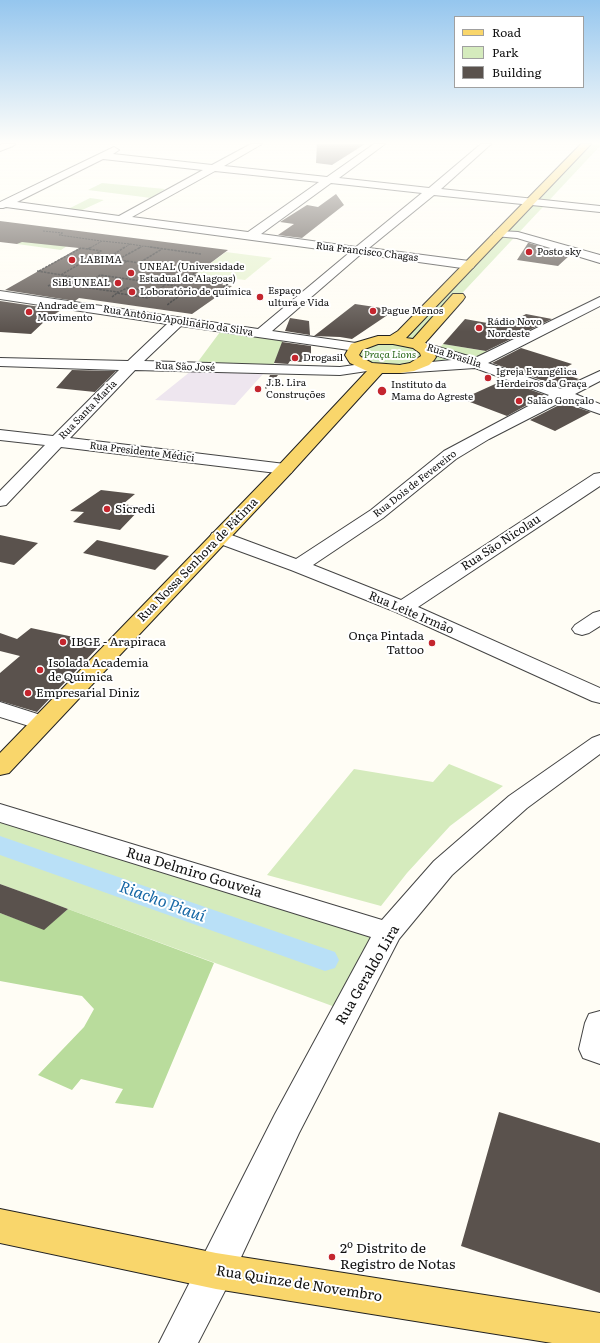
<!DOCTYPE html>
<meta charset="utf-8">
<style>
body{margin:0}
#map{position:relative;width:600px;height:1343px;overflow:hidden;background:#fffdf5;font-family:Literata,serif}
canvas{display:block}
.legend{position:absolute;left:454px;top:16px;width:130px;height:72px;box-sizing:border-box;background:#fff;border:1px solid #a0a0a0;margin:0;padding:5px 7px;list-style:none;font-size:12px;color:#111}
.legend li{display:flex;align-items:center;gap:8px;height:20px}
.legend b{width:20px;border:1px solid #a0a0a0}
</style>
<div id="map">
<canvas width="600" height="1343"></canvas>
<ul class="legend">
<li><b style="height:5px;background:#f9d66b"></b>Road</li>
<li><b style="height:11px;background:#d5ebbd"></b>Park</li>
<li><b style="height:11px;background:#5a524d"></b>Building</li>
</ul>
</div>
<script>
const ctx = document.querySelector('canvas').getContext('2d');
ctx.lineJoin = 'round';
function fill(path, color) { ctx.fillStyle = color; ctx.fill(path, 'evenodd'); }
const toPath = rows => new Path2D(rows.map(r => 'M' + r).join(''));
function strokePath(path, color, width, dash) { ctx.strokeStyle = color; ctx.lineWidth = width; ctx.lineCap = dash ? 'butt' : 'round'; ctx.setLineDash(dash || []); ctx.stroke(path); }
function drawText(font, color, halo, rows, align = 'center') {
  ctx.font = font + ' Literata,serif'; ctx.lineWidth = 4; ctx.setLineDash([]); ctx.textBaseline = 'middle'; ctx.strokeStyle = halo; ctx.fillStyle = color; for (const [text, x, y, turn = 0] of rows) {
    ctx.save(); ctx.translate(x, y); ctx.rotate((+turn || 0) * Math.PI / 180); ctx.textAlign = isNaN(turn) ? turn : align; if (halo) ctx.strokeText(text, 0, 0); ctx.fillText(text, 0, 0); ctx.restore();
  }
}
fill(toPath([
 [191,371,263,374,235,405,155,400]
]), '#eee6ef');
fill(toPath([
 [586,144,600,144,600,146,422,336,417,344,437,351,443,344,498,353,476,363,387,369,355,360,356,347,403,334],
 [102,183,165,189,151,198,88,190],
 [90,198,104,200,80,211,66,210],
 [43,231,67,246,61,250,17,244],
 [220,332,283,341,273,366,197,363],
 [449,764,503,786,450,826,407,873,381,906,267,875,354,769,433,782],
 [0,813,388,932,346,1011,0,884]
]), '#d5ebbd');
fill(toPath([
 [68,909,214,963,153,1108,115,1103,123,1089,81,1079,72,1090,38,1075,84,1027,94,1009,82,996,0,981,0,913,44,929]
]), '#b9dc9c');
fill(toPath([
 [226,252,272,258,245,280,196,274]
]), '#e6f2cf');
fill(toPath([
 [0,836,335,952,339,960,335,968,325,971,0,855,0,836]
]), '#b9e0f7');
fill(toPath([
 [317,144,365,144,332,165,316,163],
 [336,194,344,205,307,234,302,238,278,235,294,224,280,222,307,205,318,207],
 [0,221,228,250,193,276,227,281,222,285,232,286,192,314,79,298,75,301,5,290,79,248,22,242,17,244,0,242],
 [528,243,529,243,570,255,558,266,517,260],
 [0,301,61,310,46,320,31,334,0,332],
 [355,304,395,310,352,339,340,337,314,336],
 [526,314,552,319,486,351,443,344,465,319,504,326],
 [290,318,309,321,310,335,285,331],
 [282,342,311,346,311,358,301,362,290,361,288,364,274,363],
 [521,348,572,364,557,372,579,379,561,387,492,363],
 [72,370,116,371,95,392,56,388],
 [270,375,278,375,266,389,265,388],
 [504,380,545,395,507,416,462,399],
 [563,403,591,412,555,431,530,420],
 [101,490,135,494,123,504,142,507,120,530,73,522,84,512,70,511],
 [0,535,38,543,14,565,0,562],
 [97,540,169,556,155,570,83,553],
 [31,628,102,643,37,712,0,701,0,673,20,656,0,651,0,633,17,639],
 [0,884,47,901,68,909,44,930,0,913],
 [499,1112,600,1143,600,1293,461,1246]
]), '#5a524d');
const minor = toPath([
 [2,144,15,144,13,146,0,151,0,145,2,144],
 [251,144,262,144,224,166,327,177,374,144,385,144,339,178,429,188,481,144,491,144,441,189,600,206,600,212,434,195,369,248,469,261,473,262,475,265,473,268,469,269,361,254,272,331,356,343,361,344,363,347,361,350,356,351,181,326,144,361,340,367,369,363,374,364,376,367,374,370,340,375,135,370,70,438,285,464,291,465,294,469,291,473,285,474,61,447,6,505,0,506,0,491,45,445,0,440,0,430,53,436,119,370,0,366,0,358,128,361,167,324,0,299,0,291,258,329,349,253,6,207,3,208,0,208,0,202,114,147,119,150,113,154,212,165,251,144],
 [103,159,203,170,119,216,17,202,103,159],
 [215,171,319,182,248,232,132,217,215,171],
 [331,183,422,193,356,247,261,234,331,183],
 [499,231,518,232,600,255,600,263,517,238,495,236,493,234,495,232,499,231],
 [600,297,600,306,488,363,561,389,600,371,600,381,575,394,600,404,600,414,563,401,489,439,456,459,383,518,313,565,401,600,594,474,600,473,600,486,418,607,600,688,600,703,592,701,396,612,291,570,212,541,210,537,212,533,219,531,226,533,296,559,371,510,444,451,549,395,475,368,400,373,395,372,393,369,395,366,400,365,452,360,415,349,413,346,415,343,420,342,425,343,475,358,600,297],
 [600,611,600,626,589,633,582,635,575,633,572,629,575,625,593,613,600,611],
 [0,702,50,718,54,723,50,728,42,730,0,717,0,702],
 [600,735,600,754,527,808,452,875,399,939,299,1133,229,1283,198,1343,159,1343,275,1114,371,937,0,822,0,804,382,920,434,861,509,796,592,738,600,735],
 [600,1011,600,1064,583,1058,579,1049,585,1023,589,1014,600,1011]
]);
const major = toPath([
 [581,144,591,144,406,338,413,339,453,294,463,294,465,297,463,300,425,343,434,351,436,357,434,360,429,365,414,371,400,373,382,373,291,473,9,773,0,775,0,753,279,465,367,371,350,363,348,360,345,355,351,344,378,336,390,336,398,331,581,144],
 [378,344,393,344,413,348,420,353,421,356,410,363,400,365,372,363,361,357,359,355,362,350,378,344],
 [0,1209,216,1253,600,1313,600,1343,552,1343,216,1289,0,1243,0,1209]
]);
strokePath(minor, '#444', 2);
strokePath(major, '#222', 2);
strokePath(toPath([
 [43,231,63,233,59,235,101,241],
 [130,244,142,246],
 [90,248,102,241,130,244,124,248],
 [139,248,143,246,158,248]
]), '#333', 1, [2, 1]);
strokePath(toPath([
 [150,247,201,254],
 [88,249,91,247],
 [108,258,125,247],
 [119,259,141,247],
 [127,261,139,263,162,249],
 [151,270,156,266,173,268],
 [37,271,93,280,100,275,190,288,167,305],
 [39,271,81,248,101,251,93,256,127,261,120,266],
 [61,275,93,256],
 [92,280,81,287,118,292],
 [48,286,66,276],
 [190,288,217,292,233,280,193,275,194,273],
 [117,293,127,288,156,291],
 [112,297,117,293,148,298,165,285]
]), '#333', 1.5, [2.5, 1]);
fill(minor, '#fff');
fill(major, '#f9d66b');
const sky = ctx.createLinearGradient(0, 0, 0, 332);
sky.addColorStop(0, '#95c6ee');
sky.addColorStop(0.43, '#fffefa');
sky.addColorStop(1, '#fffefa00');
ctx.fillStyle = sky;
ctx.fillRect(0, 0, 600, 332);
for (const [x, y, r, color] of [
 [529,252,4,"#c4262e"],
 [72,260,4,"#c4262e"],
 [131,273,4,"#c4262e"],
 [118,283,4,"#c4262e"],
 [132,292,4,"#c4262e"],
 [260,297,4,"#c4262e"],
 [373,311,4,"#c4262e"],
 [29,312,4,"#c4262e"],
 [479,328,4,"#c4262e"],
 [295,358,4,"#c4262e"],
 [488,378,4,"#c4262e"],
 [258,389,4,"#c4262e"],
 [382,391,5,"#c4262e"],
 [519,401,4,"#c4262e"],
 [107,509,4,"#c4262e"],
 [63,642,4,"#c4262e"],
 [432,643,4,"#c4262e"],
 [40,670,4,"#c4262e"],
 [28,693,4,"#c4262e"],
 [332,1257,4,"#c4262e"]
]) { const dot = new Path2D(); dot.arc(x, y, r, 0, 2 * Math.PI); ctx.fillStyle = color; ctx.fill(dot); strokePath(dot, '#fff', 1.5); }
drawText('10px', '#111', '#fff', [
 ["Rua Francisco Chagas",367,252,7],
 ["Rua Antônio Apolinário da Silva",178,321,9],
 ["Rua Brasília",454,356,18],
 ["Rua São José",185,367,2],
 ["Rua Santa Maria",88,410,-46],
 ["Rua Presidente Médici",142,452,7],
 ["Rua Dois de Fevereiro",415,484,-38]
]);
drawText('10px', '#111', '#fff', [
 ["Posto sky",537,252],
 ["LABIMA",80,260],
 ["UNEAL (Universidade",139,267],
 ["Estadual de Alagoas)",139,279],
 ["SiBi UNEAL",110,283,"right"],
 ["Espaço",268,291],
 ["ultura e Vida",268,303],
 ["Loboratório de química",140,292],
 ["Andrade em",37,306],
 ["Movimento",37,318],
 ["Pague Menos",381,311],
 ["Rádio Novo",487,322],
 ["Nordeste",487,334],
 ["Drogasil",303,358],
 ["Igreja Evangélica",496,372],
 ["Herdeiros da Graça",496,384],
 ["J.B. Lira",266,383],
 ["Construções",266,395],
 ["Instituto da",391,385],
 ["Mama do Agreste",391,397],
 ["Salão Gonçalo",527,401]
], 'left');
drawText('italic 10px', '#2f6b1f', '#fff', [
 ["Praça Lions",390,355]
]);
drawText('12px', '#111', '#fff', [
 ["Sicredi",115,509],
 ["Onça Pintada",424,636,"right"],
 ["Tattoo",424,650,"right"],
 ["IBGE - Arapiraca",71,642],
 ["Isolada Academia",48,663],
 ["de Química",48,677],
 ["Empresarial Diniz",36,693]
], 'left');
drawText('12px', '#111', '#fff', [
 ["Rua São Nicolau",501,543,-33],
 ["Rua Nossa Senhora de Fátima",198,560,-46],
 ["Rua Leite Irmão",411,613,23]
]);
drawText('14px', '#111', '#fff', [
 ["Rua Delmiro Gouveia",194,873,17],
 ["Rua Geraldo Lira",368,975,-60],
 ["Rua Quinze de Novembro",299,1284,9]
]);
drawText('14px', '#111', '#fff', [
 ["2º Distrito de",340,1249],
 ["Registro de Notas",340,1265]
], 'left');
drawText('italic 16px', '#1768a6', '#fff', [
 ["Riacho Piauí",162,902,20]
]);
</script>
